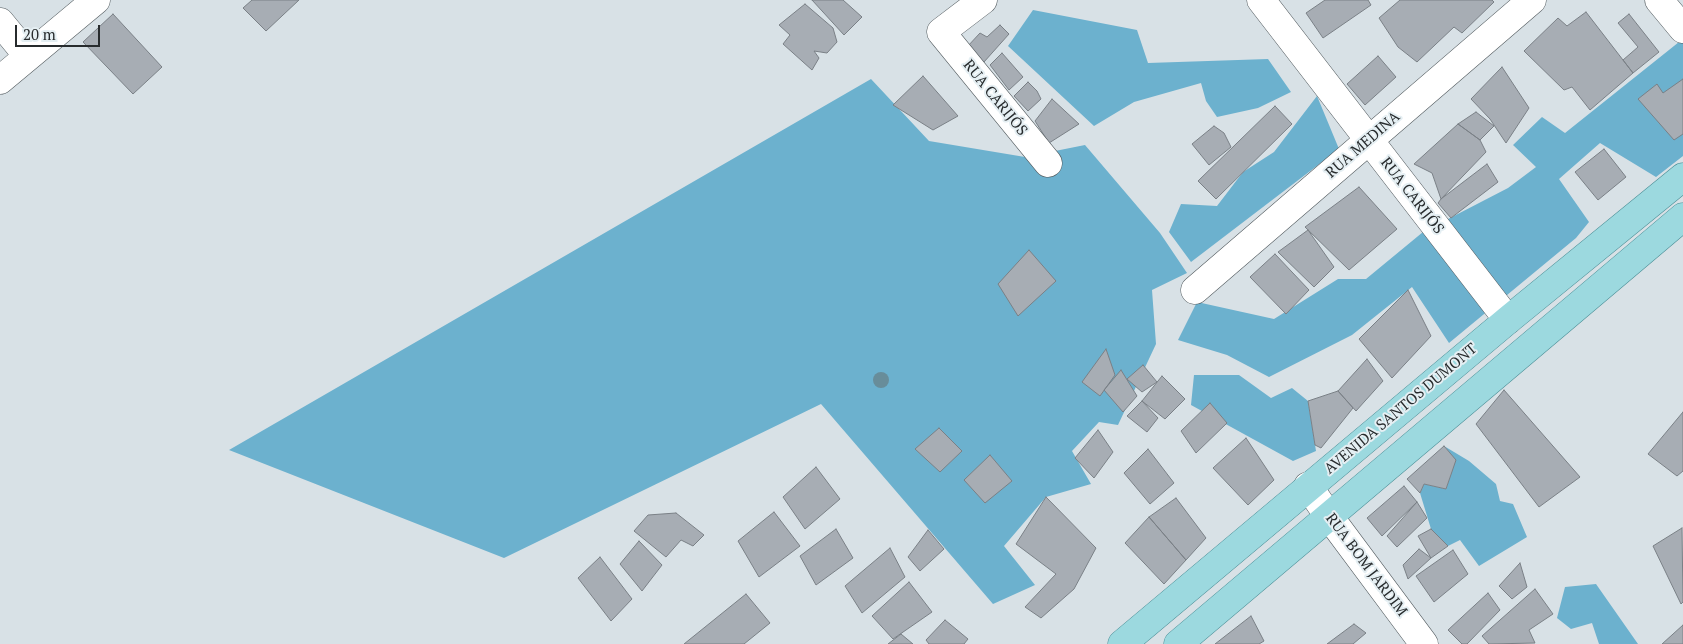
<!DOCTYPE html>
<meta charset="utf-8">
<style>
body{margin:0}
#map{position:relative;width:1683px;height:644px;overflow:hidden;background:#d8e1e6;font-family:"PT Serif",serif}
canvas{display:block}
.scale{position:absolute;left:15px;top:25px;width:85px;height:22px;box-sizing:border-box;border:2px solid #272b2d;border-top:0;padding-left:6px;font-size:15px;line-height:18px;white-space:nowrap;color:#272b2d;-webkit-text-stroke:4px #e5eff3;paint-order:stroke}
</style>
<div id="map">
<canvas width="1683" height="644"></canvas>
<div class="scale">20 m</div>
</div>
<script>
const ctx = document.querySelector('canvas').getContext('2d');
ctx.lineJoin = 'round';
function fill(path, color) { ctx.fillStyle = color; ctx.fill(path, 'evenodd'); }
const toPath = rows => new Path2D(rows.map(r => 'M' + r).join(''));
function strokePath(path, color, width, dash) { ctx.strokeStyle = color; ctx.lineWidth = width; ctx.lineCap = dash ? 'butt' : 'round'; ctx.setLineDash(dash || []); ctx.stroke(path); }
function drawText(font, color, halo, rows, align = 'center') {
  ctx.font = font + ' "PT Serif",serif'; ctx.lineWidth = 4; ctx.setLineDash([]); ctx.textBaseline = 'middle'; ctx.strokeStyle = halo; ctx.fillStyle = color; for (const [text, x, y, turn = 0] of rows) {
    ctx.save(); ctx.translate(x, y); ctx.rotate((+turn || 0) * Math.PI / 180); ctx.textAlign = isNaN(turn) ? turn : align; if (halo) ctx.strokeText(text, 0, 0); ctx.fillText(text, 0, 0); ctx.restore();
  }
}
fill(toPath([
 [1033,10,1137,30,1148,63,1268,59,1291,92,1258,108,1217,117,1206,101,1201,83,1134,102,1094,126,1008,46],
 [1683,41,1683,156,1656,177,1600,143,1559,179,1589,222,1576,238,1449,343,1412,287,1352,335,1269,377,1227,355,1178,340,1197,302,1274,319,1338,279,1366,279,1423,232,1508,188,1536,167,1513,145,1542,117,1565,133,1679,42],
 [871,79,929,141,1025,157,1085,145,1160,233,1187,273,1152,290,1156,344,1118,425,1099,422,1072,451,1091,484,1046,497,1004,546,1035,585,993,604,821,404,504,558,229,450],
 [1317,96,1339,149,1191,262,1169,232,1181,204,1217,206,1243,172,1274,152],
 [1194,375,1239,375,1271,398,1292,388,1308,401,1316,451,1293,461,1191,405],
 [1444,446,1469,461,1496,484,1500,501,1513,504,1527,537,1479,566,1460,540,1448,546,1431,529,1420,493,1424,484,1446,489,1455,460],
 [1596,584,1638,644,1599,644,1592,623,1571,629,1557,618,1565,587]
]), '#6cb1ce');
const building = toPath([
 [252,0,299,0,266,31,243,8,252,0],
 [812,0,843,0,862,17,844,35,812,0],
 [1325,0,1368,0,1371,5,1323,38,1306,13,1325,0],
 [1400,0,1492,0,1494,2,1462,33,1454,27,1417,62,1398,47,1379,18,1400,0],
 [805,4,833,28,837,42,827,53,814,51,819,58,812,70,783,44,790,35,779,25,805,4],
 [1586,12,1633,73,1590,110,1572,87,1564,90,1524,51,1558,18,1567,26,1586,12],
 [113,14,162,67,133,94,83,42,113,14],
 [1629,14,1659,52,1633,73,1623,60,1638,47,1618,23,1629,14],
 [1000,25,1009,34,984,62,967,47,980,33,987,37,1000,25],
 [1002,53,1023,77,1009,90,990,65,1002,53],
 [1378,56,1396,77,1365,105,1347,84,1378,56],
 [1502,67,1529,108,1506,143,1490,119,1471,99,1502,67],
 [923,76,958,116,933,130,893,105,923,76],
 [1683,79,1683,134,1674,140,1638,99,1657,84,1663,93,1683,79],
 [1028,82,1037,91,1041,99,1028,111,1014,96,1028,82],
 [1052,99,1079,124,1049,143,1035,121,1052,99],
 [1275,106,1292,124,1216,199,1198,181,1275,106],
 [1476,112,1494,126,1480,140,1458,124,1476,112],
 [1458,124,1480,140,1486,152,1441,199,1432,173,1414,164,1458,124],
 [1214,126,1224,133,1231,147,1209,165,1192,144,1214,126],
 [1604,149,1626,177,1598,200,1575,172,1604,149],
 [1487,164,1498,182,1451,218,1438,203,1441,199,1487,164],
 [1359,187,1397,229,1349,270,1305,227,1359,187],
 [1308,230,1334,267,1314,287,1278,252,1308,230],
 [1029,250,1056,281,1018,316,998,284,1029,250],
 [1275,254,1309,290,1286,314,1250,277,1275,254],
 [1408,290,1431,336,1392,378,1359,339,1408,290],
 [1106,349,1115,375,1100,396,1082,382,1106,349],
 [1367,359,1383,381,1356,411,1338,391,1367,359],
 [1143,365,1157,382,1142,392,1127,379,1143,365],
 [1121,370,1137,396,1123,412,1104,390,1121,370],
 [1162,376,1185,399,1165,419,1142,401,1162,376],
 [1504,390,1580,477,1539,507,1476,424,1504,390],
 [1338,391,1353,408,1321,448,1315,445,1308,401,1338,391],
 [1142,401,1158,418,1147,432,1127,416,1142,401],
 [1210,403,1227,423,1196,453,1181,431,1210,403],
 [1683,412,1683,471,1677,476,1648,454,1683,412],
 [939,428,962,451,940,472,915,449,939,428],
 [1098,430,1113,452,1094,478,1075,458,1098,430],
 [1246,438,1274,480,1248,505,1213,468,1246,438],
 [1444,446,1456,460,1446,489,1424,484,1420,493,1407,479,1444,446],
 [1148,449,1174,483,1150,504,1124,473,1148,449],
 [990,455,1012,481,985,503,964,480,990,455],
 [816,467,840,499,805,529,783,497,816,467],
 [1404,486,1417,502,1382,536,1367,518,1404,486],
 [1046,497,1096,548,1074,589,1041,618,1025,607,1056,574,1016,544,1046,497],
 [1176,498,1206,538,1186,560,1149,517,1176,498],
 [1417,502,1427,518,1397,547,1387,536,1417,502],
 [774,512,800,546,759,577,738,541,774,512],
 [676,513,704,535,693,546,681,540,666,557,634,531,648,515,676,513],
 [1149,517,1186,560,1164,584,1125,543,1149,517],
 [1682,528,1683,602,1681,604,1653,546,1682,528],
 [836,529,853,558,816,585,800,556,836,529],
 [1431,529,1448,546,1431,558,1418,536,1431,529],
 [928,530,944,549,920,571,908,557,928,530],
 [639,541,662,565,642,591,620,564,639,541],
 [890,548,905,577,862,613,845,586,890,548],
 [1419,549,1431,558,1408,579,1403,565,1419,549],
 [1453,550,1468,574,1434,602,1416,576,1453,550],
 [600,557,632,599,611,621,578,578,600,557],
 [1520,563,1527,587,1512,599,1499,586,1520,563],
 [909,582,932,612,893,639,872,616,909,582],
 [1535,589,1553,614,1529,630,1535,643,1489,644,1482,636,1535,589],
 [1488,593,1500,610,1467,644,1462,644,1448,630,1488,593],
 [746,594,770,623,744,644,684,644,746,594],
 [1251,616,1264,641,1259,644,1215,644,1251,616],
 [945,620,968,639,964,644,929,644,926,640,945,620],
 [1354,624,1366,633,1353,644,1327,644,1354,624],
 [1683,625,1683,644,1662,644,1683,625],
 [901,634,913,644,888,644,901,634]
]);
fill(building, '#a7adb4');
strokePath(building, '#7a8086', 1);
const minor = toPath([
 [983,0,941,32,1048,163],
 [1261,0,1508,320],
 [1659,0,1683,29],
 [0,22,28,56],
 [0,80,96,0],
 [1195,290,1532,0],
 [1308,486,1328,515,1424,644]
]);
const primary = toPath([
 [1122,644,1508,320,1683,177],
 [1178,644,1683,217]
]);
strokePath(minor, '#525a5e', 29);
strokePath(primary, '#488b93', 29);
strokePath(minor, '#fff', 28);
strokePath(primary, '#9cd9df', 28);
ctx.fillStyle = '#688d9a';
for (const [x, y] of [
 [881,380]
]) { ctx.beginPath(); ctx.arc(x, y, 8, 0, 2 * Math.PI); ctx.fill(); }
drawText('15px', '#272b2d', '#e5eff3', [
 ["RUA CARIJÓS",995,98,51],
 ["RUA MEDINA",1363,145,-41],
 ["RUA CARIJÓS",1412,196,52],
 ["AVENIDA SANTOS DUMONT",1401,409,-40],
 ["RUA BOM JARDIM",1366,565,53]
]);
</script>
